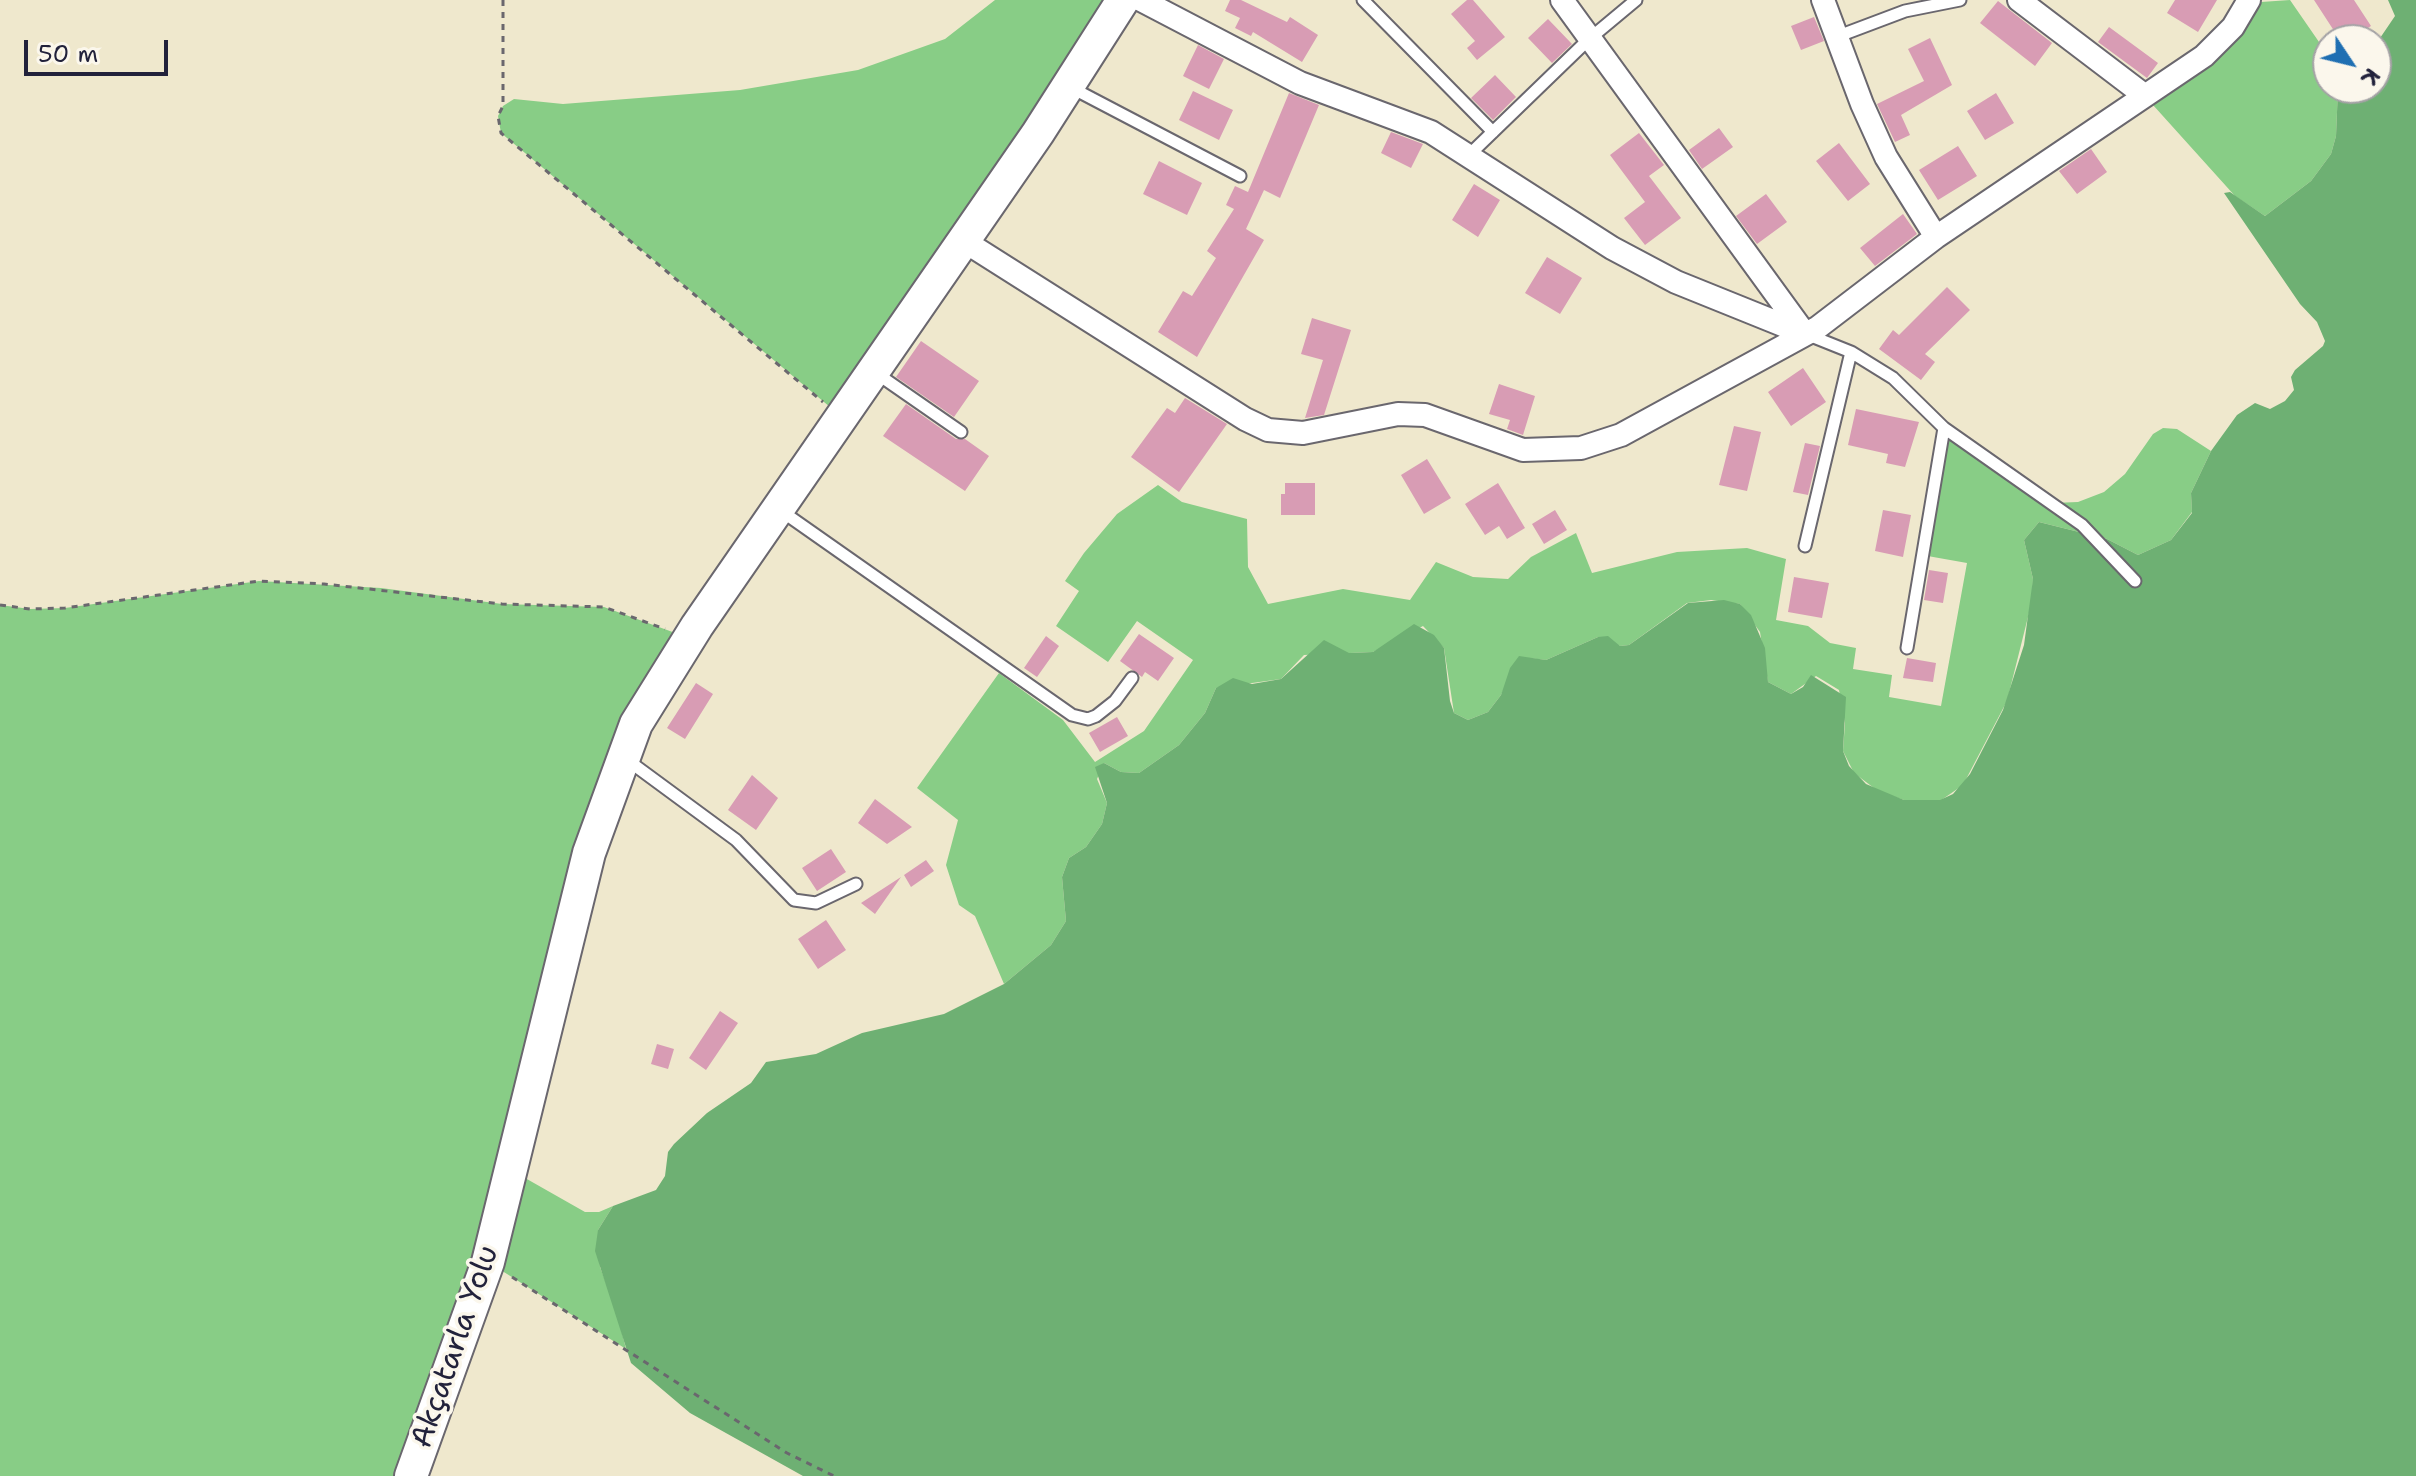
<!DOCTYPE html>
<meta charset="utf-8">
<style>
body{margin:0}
#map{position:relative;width:2416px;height:1476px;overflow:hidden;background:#efe8cd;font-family:"Shantell Sans",sans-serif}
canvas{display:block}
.north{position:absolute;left:2312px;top:24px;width:80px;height:80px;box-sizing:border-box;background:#fbf7ec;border:2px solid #a4a2a5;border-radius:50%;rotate:125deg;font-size:22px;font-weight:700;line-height:32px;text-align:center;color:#22223b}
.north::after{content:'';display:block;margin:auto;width:28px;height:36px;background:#1f6fb2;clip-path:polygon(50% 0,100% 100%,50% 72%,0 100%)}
.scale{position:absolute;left:24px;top:40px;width:144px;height:36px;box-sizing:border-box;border:4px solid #22223b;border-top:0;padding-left:10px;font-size:24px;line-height:28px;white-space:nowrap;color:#22223b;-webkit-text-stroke:6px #fbf7ec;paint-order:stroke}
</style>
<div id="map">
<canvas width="2416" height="1476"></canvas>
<div class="north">K</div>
<div class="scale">50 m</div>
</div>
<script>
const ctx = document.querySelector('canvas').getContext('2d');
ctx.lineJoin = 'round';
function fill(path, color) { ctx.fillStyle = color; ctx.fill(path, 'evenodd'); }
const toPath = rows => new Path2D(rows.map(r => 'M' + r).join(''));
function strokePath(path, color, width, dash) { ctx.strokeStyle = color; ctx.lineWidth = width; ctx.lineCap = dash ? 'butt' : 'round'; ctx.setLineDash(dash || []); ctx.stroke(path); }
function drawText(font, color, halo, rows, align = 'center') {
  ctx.font = font + ' "Shantell Sans",sans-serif'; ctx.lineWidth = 7; ctx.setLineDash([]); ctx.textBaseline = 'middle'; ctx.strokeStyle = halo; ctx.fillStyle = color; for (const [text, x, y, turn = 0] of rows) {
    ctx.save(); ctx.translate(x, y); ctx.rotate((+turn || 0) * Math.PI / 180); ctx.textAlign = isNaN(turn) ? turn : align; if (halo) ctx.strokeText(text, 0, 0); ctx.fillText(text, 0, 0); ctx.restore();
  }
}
fill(toPath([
 [995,0,1123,0,842,417,501,133,498,116,503,106,514,99,563,104,740,90,858,70,945,39],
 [2290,0,2328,55,2328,88,2338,88,2336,136,2331,154,2311,181,2265,216,2235,196,2144,95,2243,10,2261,2],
 [1944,428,2053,503,2078,502,2104,492,2125,474,2153,434,2163,428,2177,429,2211,451,2191,493,2192,512,2171,540,2138,555,2107,539,2039,522,2024,540,2033,579,2032,601,2007,701,1963,785,1940,801,1904,800,1878,791,1854,773,1843,751,1845,723,1839,690,1816,676,1791,694,1768,682,1760,632,1740,604,1711,600,1687,603,1629,645,1620,646,1598,637,1546,660,1519,657,1501,695,1488,712,1468,720,1454,713,1444,648,1423,626,1373,652,1304,655,1281,679,1216,688,1205,713,1179,745,1139,773,1121,772,1104,763,1097,779,1107,803,1102,824,1086,847,1069,858,1062,877,1066,921,1051,945,1004,984,975,916,959,905,946,865,958,820,917,788,999,673,1063,720,1095,762,1144,731,1193,660,1137,621,1108,662,1056,626,1079,591,1065,581,1084,553,1117,514,1158,485,1182,502,1247,519,1248,567,1268,604,1343,589,1410,600,1436,562,1473,577,1508,579,1531,557,1576,533,1592,573,1677,552,1747,548,1786,559,1776,620,1808,626,1830,643,1856,648,1853,669,1892,675,1889,697,1941,706,1967,563,1922,555],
 [259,581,381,588,502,604,604,607,689,638,636,724,511,1170,585,1212,599,1212,613,1206,598,1230,600,1267,616,1309,626,1349,488,1262,419,1476,0,1476,0,605,30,609,65,608]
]), '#88cd86');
fill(toPath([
 [2388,0,2416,0,2416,1476,803,1476,690,1413,631,1363,595,1251,598,1230,613,1206,656,1190,665,1176,668,1152,674,1144,707,1113,751,1083,766,1062,816,1054,862,1033,944,1014,1004,984,1051,945,1066,921,1062,877,1069,858,1086,847,1102,824,1107,803,1095,767,1104,763,1121,772,1139,773,1179,745,1205,713,1216,688,1233,678,1252,684,1281,679,1324,640,1349,653,1373,652,1414,624,1434,635,1444,648,1450,701,1454,713,1468,720,1488,712,1501,695,1510,668,1519,656,1546,660,1598,637,1608,636,1620,646,1629,645,1688,603,1724,600,1740,604,1751,615,1765,648,1768,682,1791,694,1803,687,1811,675,1846,697,1843,751,1849,766,1866,784,1904,800,1940,800,1953,794,1970,774,2003,710,2024,645,2033,579,2024,540,2039,522,2107,539,2138,555,2171,540,2192,513,2191,493,2211,451,2237,415,2255,403,2270,409,2285,401,2294,390,2291,377,2295,370,2323,346,2325,341,2317,322,2300,304,2224,193,2230,192,2265,216,2311,181,2331,154,2336,136,2338,88,2376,88,2376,44,2395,16]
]), '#6eb073');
fill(toPath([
 [1230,0,1241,0,1287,22,1290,17,1318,35,1302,62,1253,32,1251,36,1235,28,1240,18,1225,11],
 [1467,0,1473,0,1505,37,1477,60,1467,48,1475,41,1451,14],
 [2175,0,2217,0,2198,32,2167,13],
 [2314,0,2354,0,2371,26,2348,40,2340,40],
 [1998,1,2052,43,2035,66,1980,23],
 [1814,17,1824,41,1801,50,1791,26],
 [1548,19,1572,44,1552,63,1528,38],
 [2109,27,2158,63,2147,78,2098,42],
 [1930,38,1952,85,1901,115,1910,135,1895,142,1877,104,1924,81,1908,49],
 [1198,45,1224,59,1209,89,1183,76],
 [1495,75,1516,97,1493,120,1471,98],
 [1193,91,1233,110,1219,140,1179,120],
 [1289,93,1319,105,1280,198,1264,190,1246,229,1264,240,1197,357,1158,332,1183,291,1192,296,1216,258,1207,251,1234,209,1226,205,1235,186,1248,192],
 [1996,93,2014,123,1985,140,1967,111],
 [1719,128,1733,147,1702,169,1689,150],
 [1391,132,1423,144,1411,168,1381,153],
 [1639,133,1664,165,1649,176,1681,218,1645,245,1624,218,1645,202,1610,155],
 [1839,143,1870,184,1848,201,1816,161],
 [1958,146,1977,176,1938,200,1919,170],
 [2091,149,2107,172,2077,194,2059,171],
 [1159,161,1202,183,1187,215,1143,194],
 [1474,184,1500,200,1478,237,1452,220],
 [1766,194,1787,222,1757,244,1736,216],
 [1903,214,1917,234,1875,266,1860,248],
 [1547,257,1582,278,1560,314,1525,293],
 [1947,287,1970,310,1925,354,1935,362,1921,380,1879,349,1893,330,1899,335],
 [1312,318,1351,330,1324,415,1305,418,1323,360,1301,354],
 [921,341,979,381,954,417,896,377],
 [1803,368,1826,402,1791,426,1768,392],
 [1499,384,1535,396,1523,435,1507,429,1510,420,1489,414],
 [1185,398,1227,424,1179,492,1131,457,1167,408,1175,413],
 [906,404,956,439,965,439,989,456,965,491,883,436],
 [1856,409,1919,422,1905,467,1886,463,1888,454,1848,445],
 [1734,426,1761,432,1747,491,1719,485],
 [1805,443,1820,446,1808,495,1793,492],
 [1427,459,1451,498,1424,514,1401,475],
 [1285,483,1315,483,1315,515,1281,515,1281,494,1285,494],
 [1498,483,1525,528,1507,539,1499,526,1485,535,1465,504],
 [1555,510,1567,530,1544,544,1532,524],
 [1883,510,1911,515,1903,557,1875,551],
 [1929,570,1948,573,1943,603,1924,600],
 [1794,577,1829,583,1822,618,1788,612],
 [1139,634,1174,658,1158,681,1145,672,1142,677,1120,661],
 [1046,636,1059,646,1037,677,1024,668],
 [1907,658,1936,663,1933,682,1903,678],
 [696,683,713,694,685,739,667,728],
 [1117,717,1128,736,1100,752,1089,733],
 [752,775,778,798,756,830,728,810],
 [875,799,912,827,887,844,858,823],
 [831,849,846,872,817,891,802,868],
 [926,860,934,871,911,887,904,875],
 [901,877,875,914,861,903],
 [826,920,846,950,818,969,798,939],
 [720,1011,738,1023,706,1070,689,1058],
 [657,1044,674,1049,668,1069,651,1064]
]), '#d89cb4');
const lane = toPath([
 [1363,0,1493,132],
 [1836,37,1905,11,1960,0],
 [1070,87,1240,176],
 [1469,155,1588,40,1636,0],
 [1806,334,1851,352,1893,378,1944,428,2082,525,2135,581],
 [876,373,961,432],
 [780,510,1072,715,1088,719,1096,716,1115,701,1132,678],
 [1805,546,1851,352],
 [1907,648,1944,428],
 [626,759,736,840,794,900,816,903,856,884]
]);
const street = toPath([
 [1141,0,1300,83,1431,132,1612,248,1676,282,1805,334],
 [1562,0,1805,334],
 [1823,0,1862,104,1886,157,1936,237],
 [2019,0,2144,95],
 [964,241,1245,419,1268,430,1303,433,1398,414,1425,415,1523,450,1581,448,1621,435,1817,328,1936,237,2204,56,2233,27,2249,0]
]);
const secondary = toPath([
 [411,1476,488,1262,589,853,636,724,697,626,1038,133,1123,0]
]);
strokePath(lane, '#6a676e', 15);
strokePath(street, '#6a676e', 26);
strokePath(secondary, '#6a676e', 36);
strokePath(toPath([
 [503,0,503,106,498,116,501,133,823,402],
 [0,605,30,609,65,608,259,581,324,584,502,604,604,607,665,629],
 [512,1277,787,1453,834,1476]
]), '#6a676e', 3, [6, 6]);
strokePath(lane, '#fff', 11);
strokePath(street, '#fff', 22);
strokePath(secondary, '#fff', 32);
drawText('30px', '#22223b', '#fbf7ec', [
 ["Akçatarla Yolu",456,1347,-71]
]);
</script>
